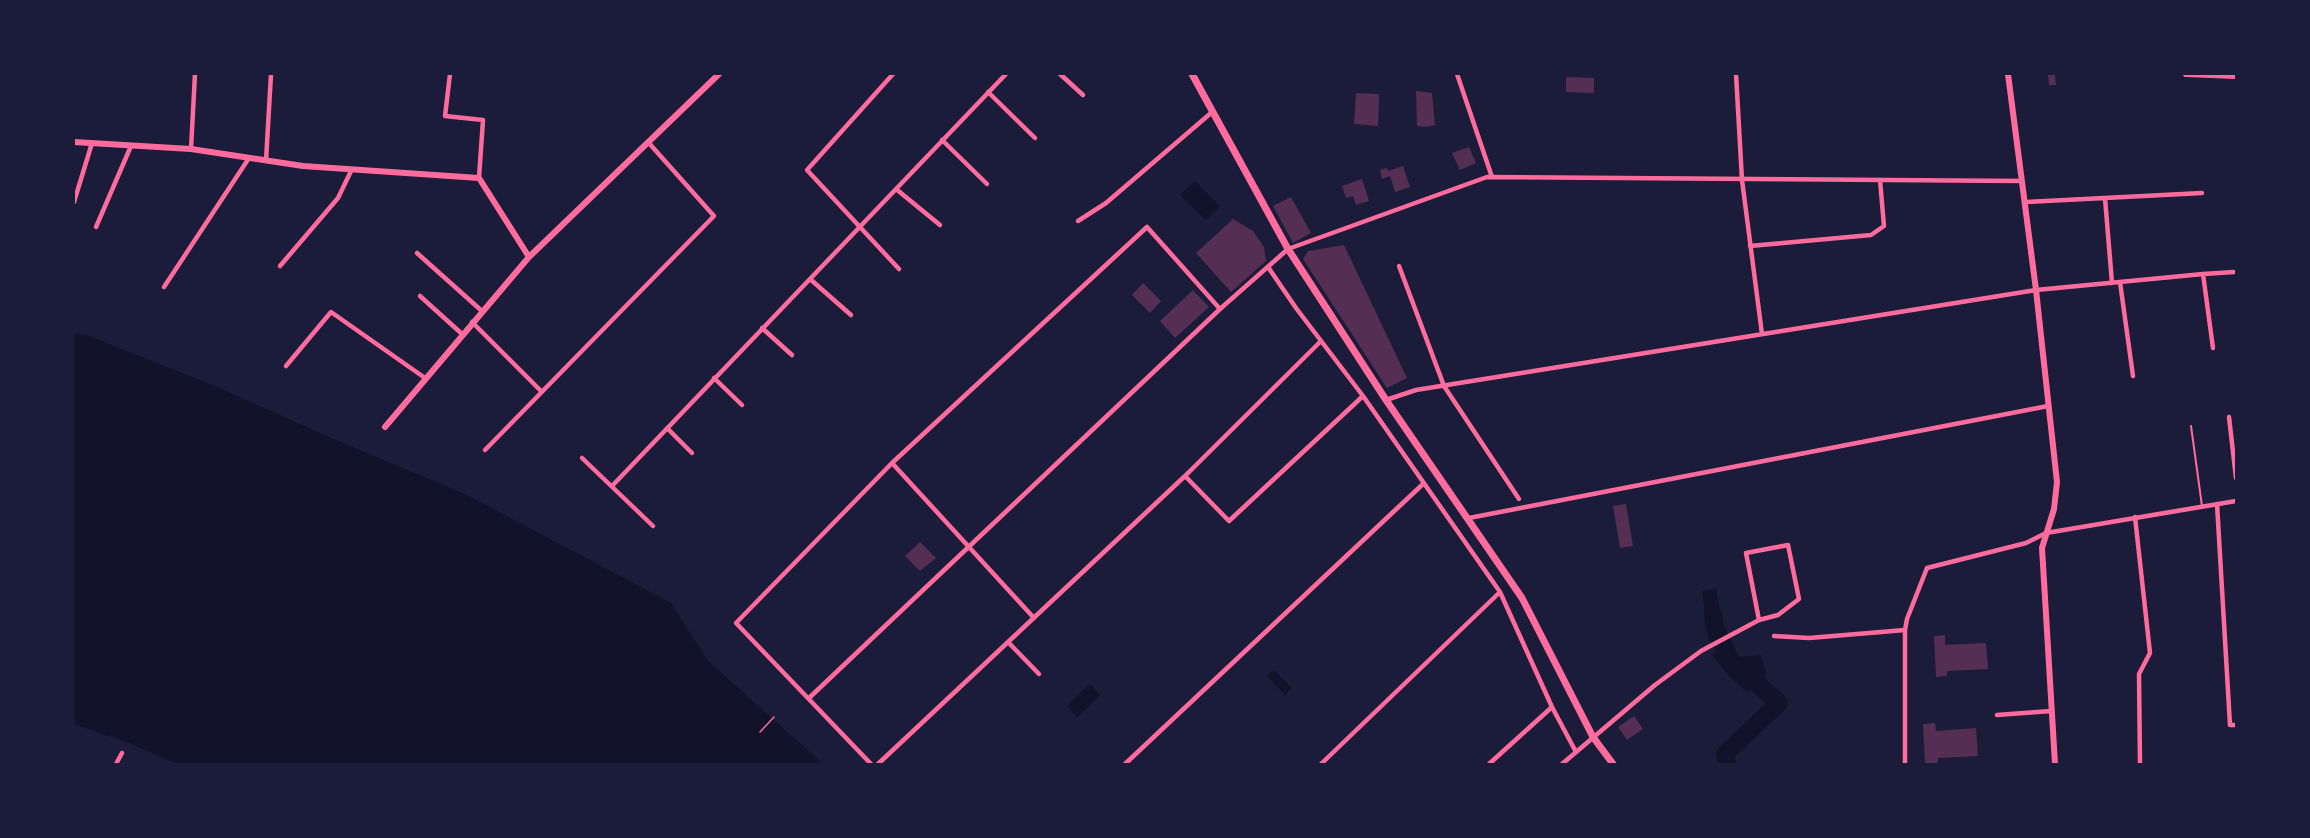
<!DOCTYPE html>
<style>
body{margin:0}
#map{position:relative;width:2310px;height:838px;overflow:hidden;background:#1b1b3a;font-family:Roboto,sans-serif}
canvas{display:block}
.frame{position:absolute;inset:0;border:75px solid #1b1b3a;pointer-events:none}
</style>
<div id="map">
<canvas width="2310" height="838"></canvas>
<div class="frame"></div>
</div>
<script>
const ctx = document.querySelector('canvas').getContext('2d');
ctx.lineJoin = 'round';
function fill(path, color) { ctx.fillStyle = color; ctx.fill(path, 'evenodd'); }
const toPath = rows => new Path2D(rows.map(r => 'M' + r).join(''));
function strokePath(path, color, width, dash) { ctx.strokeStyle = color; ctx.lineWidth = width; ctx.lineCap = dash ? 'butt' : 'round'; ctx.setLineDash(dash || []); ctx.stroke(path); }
fill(toPath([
 [1195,181,1220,206,1206,220,1180,195],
 [74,333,89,336,215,386,331,438,467,495,671,603,707,660,823,764,178,764,127,742,74,724],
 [1716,589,1724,633,1709,641,1702,591],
 [1728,644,1740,657,1761,655,1766,674,1747,692,1729,676,1712,655],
 [1274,670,1292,688,1285,695,1267,676],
 [1090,684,1100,695,1077,717,1067,706]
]), '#12122b');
strokePath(toPath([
 [1713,614,1715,628,1730,659,1779,703,1725,754,1727,764]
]), '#12122b', 18);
fill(toPath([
 [2048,75,2055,75,2056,85,2049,85],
 [1566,77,1594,78,1594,93,1566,92],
 [1416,91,1432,93,1435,125,1426,127,1417,126],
 [1356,93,1379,94,1378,126,1354,124],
 [1469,147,1476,163,1460,170,1452,153],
 [1403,166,1410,187,1395,192,1390,176,1382,179,1380,170,1387,168,1388,171],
 [1362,179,1369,201,1356,205,1353,196,1346,198,1342,186],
 [1291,197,1311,233,1293,243,1273,206],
 [1233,219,1253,231,1264,247,1266,261,1231,292,1196,253],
 [1344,245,1407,378,1387,388,1303,259,1308,251],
 [1143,283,1161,301,1150,313,1132,295],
 [1193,290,1209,307,1175,338,1160,321],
 [1626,504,1633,546,1620,548,1613,506],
 [920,542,936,558,920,571,905,556],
 [1945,635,1945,645,1986,643,1988,669,1947,671,1947,676,1936,677,1934,636],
 [1634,716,1643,729,1627,740,1618,727],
 [1935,723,1936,731,1976,728,1978,756,1938,758,1938,764,1925,764,1923,724]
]), '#542f53');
strokePath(toPath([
 [760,732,774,717]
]), '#ff6b9d', 1.5);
strokePath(toPath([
 [2191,426,2202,506]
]), '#ff6b9d', 2);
strokePath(toPath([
 [450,74,445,116,483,120,479,178],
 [893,74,807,170,899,269],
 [1060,74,1083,95],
 [1457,74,1492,177],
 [1736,74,1742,180,1762,334],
 [988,92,1035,138],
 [942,140,987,184],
 [191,149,195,74],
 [266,161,271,74],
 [896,189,940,225],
 [2105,198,2112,283],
 [74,202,92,143],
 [2026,202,2202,193],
 [1078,221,1106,203,1211,113],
 [96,227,131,146],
 [1750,246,1871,235,1884,226,1880,180],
 [417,253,483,312],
 [280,266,338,198,352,169],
 [1399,266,1444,386,1519,499],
 [1268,267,1296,308,1363,396,1500,592,1552,707,1576,752],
 [2203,274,2234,272],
 [810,279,851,315],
 [2120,282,2133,376],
 [164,287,249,158],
 [420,296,462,334],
 [472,322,542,392],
 [762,328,792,355],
 [286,366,331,312,425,378],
 [714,378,742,405],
 [1386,400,1416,390,2036,290,2203,274,2213,348],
 [2229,417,2236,478],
 [667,428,692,453],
 [485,450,714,216,648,142],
 [582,458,653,526],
 [892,463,1034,618],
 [1185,476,1229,521,1363,396],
 [612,486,1006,74],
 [2217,504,2230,725,2236,725],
 [2135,517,2150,653,2139,674,2140,764],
 [1469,518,2048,406],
 [1774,636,1809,638,1905,630],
 [1008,642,1039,674],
 [809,698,1220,309,1288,249,1487,177,2022,181],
 [1997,715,2051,711],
 [116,764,122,753],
 [871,764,736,623,892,463,1147,227,1220,309],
 [878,764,1185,476,1321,341],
 [1125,764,1423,484],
 [1321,764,1500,592],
 [1489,764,1552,707],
 [1562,764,1655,685,1701,651,1759,620,1778,615,1799,599,1788,545,1746,553,1759,620],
 [1905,764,1905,630,1907,619,1927,568,2026,543,2046,533,2236,501]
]), '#ff6b9d', 4.5);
strokePath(toPath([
 [2008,74,2036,290,2057,482,2054,509,2042,548,2055,764],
 [2186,74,2236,76],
 [74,142,191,149,303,166,479,178,529,257],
 [385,427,529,257,719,74]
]), '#ff6b9d', 6);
strokePath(toPath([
 [1192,74,1288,249,1386,400,1522,598,1593,737,1613,764]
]), '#ff6b9d', 7);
</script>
